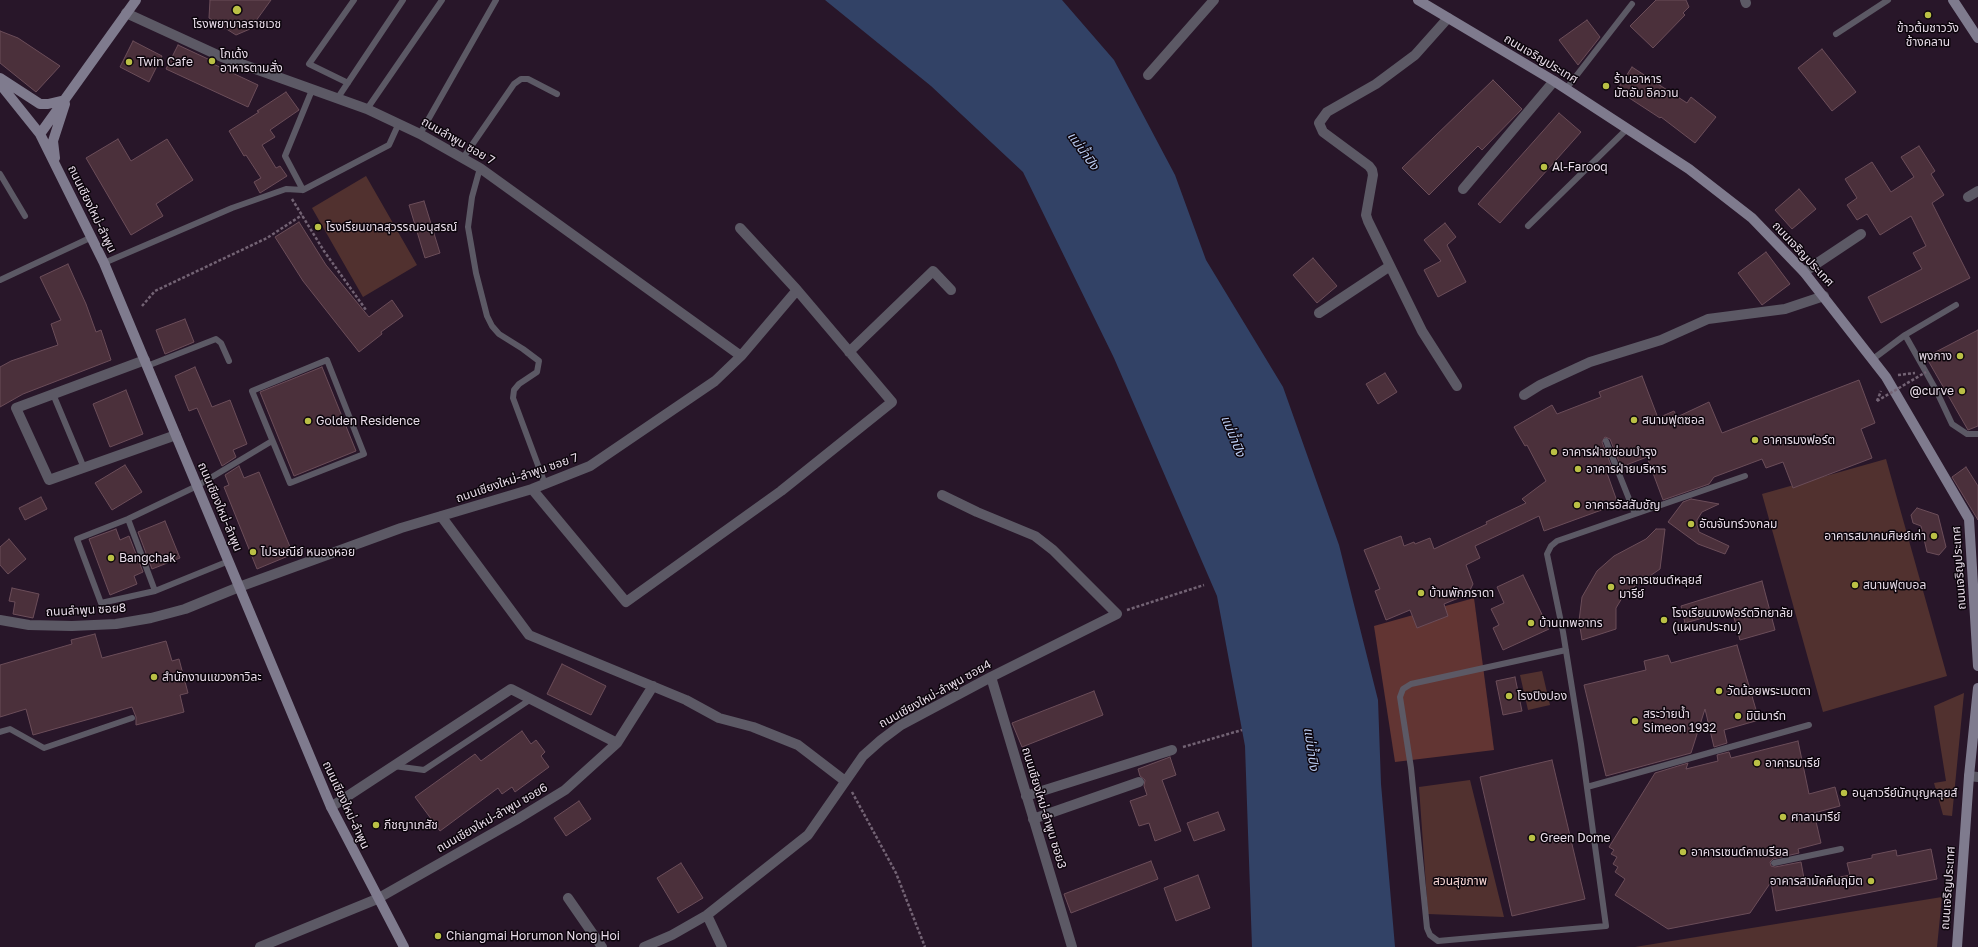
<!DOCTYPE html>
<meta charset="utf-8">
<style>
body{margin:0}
canvas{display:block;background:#281629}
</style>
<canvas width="1978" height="947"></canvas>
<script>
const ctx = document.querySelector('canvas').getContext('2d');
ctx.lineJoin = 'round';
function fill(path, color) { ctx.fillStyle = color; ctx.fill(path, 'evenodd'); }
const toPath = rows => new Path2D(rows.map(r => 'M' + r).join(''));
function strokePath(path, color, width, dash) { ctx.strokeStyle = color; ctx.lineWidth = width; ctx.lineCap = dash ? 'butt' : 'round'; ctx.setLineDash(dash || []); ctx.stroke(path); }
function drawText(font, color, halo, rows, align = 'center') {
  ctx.font = font + ' "Golos Text","Noto Sans Thai",sans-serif'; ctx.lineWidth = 3; ctx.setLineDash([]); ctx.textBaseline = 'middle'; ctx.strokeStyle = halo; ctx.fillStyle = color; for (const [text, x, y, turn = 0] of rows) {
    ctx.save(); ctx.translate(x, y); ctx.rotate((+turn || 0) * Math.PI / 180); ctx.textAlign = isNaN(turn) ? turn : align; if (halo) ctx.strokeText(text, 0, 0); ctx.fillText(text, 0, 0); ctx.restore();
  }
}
fill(toPath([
 [366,176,417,265,363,297,312,208],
 [1886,459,1947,676,1823,712,1762,494],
 [1542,671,1550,705,1528,710,1520,675],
 [1964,693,1952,816,1943,815,1934,783,1946,781,1934,706],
 [1470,780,1504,917,1428,914,1419,787],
 [1942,897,1937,947,1635,947]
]), '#51312f');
fill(toPath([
 [1474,598,1494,750,1395,762,1374,626]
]), '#623533');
fill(toPath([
 [825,0,1062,0,1114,60,1175,175,1206,260,1283,387,1339,545,1378,700,1381,784,1395,947,1252,947,1245,746,1217,596,1114,358,1023,172,931,86]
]), '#324266');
const building = toPath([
 [210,0,271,0,250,29,236,35,209,18,210,0],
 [1656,0,1686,0,1689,7,1683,13,1685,15,1653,48,1630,26,1656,0],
 [1587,20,1600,37,1578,65,1559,40,1587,20],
 [0,31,18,38,60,66,36,92,0,63,0,31],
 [133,41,162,56,149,82,120,67,133,41],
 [178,45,210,60,209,62,258,85,248,107,166,69,178,45],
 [1822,49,1856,92,1832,111,1798,68,1822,49],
 [1632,67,1687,103,1691,97,1716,117,1695,143,1661,117,1660,118,1617,90,1632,67],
 [1493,80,1522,109,1482,150,1478,146,1429,195,1402,168,1493,80],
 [286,92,299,110,270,130,275,137,262,145,276,168,280,166,287,176,260,193,254,182,261,178,246,155,244,156,229,131,259,112,257,111,286,92],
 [1559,113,1581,132,1500,223,1478,204,1559,113],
 [118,139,131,161,167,139,193,180,156,204,163,216,131,235,86,158,118,139],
 [1919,146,1935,171,1931,174,1944,195,1932,203,1970,278,1881,323,1868,297,1922,269,1913,253,1926,246,1911,216,1880,235,1867,214,1857,220,1847,205,1857,198,1845,179,1872,162,1891,192,1914,177,1901,157,1919,146],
 [1799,189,1816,209,1792,229,1775,210,1799,189],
 [424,201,440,253,425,258,409,205,424,201],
 [299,222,326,265,369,317,392,300,403,316,381,332,382,334,359,352,303,281,275,237,299,222],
 [1445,223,1456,237,1447,245,1466,282,1438,297,1424,270,1441,261,1424,240,1445,223],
 [1766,252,1790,284,1762,305,1738,273,1766,252],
 [1313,258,1337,286,1317,303,1293,275,1313,258],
 [68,264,86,304,96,332,101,330,111,360,23,394,0,407,0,367,11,361,58,345,51,324,61,320,40,277,68,264],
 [185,319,194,342,165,354,156,330,185,319],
 [1978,330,1978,426,1968,430,1926,357,1978,330],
 [195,367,212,407,230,400,247,444,233,450,236,457,222,466,197,408,189,411,175,376,195,367],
 [322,367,356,451,294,476,260,392,322,367],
 [1385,373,1397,392,1378,404,1366,384,1385,373],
 [1642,376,1658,418,1674,411,1677,417,1709,402,1722,433,1859,380,1875,423,1861,429,1872,458,1793,488,1783,462,1766,468,1762,459,1714,477,1709,484,1663,500,1647,457,1621,467,1610,439,1605,437,1602,442,1613,470,1607,473,1618,504,1544,531,1539,516,1475,546,1480,558,1466,565,1473,584,1468,594,1444,604,1448,616,1417,628,1410,610,1386,620,1375,591,1380,589,1364,550,1401,536,1404,546,1414,542,1415,544,1430,538,1434,549,1487,524,1486,522,1526,503,1522,499,1546,481,1527,445,1525,446,1514,427,1552,405,1557,414,1601,397,1599,392,1642,376],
 [126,390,143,434,110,447,93,404,126,390],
 [125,465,142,492,112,510,95,483,125,465],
 [239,466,244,478,259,472,293,554,257,569,224,487,229,485,225,475,239,466],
 [1966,467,1978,486,1978,520,1952,477,1966,467],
 [41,497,47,509,25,520,19,508,41,497],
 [1691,499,1719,504,1702,512,1697,520,1697,525,1699,532,1729,546,1725,554,1698,544,1668,522,1683,502,1691,499],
 [1917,508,1938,515,1946,547,1939,555,1927,552,1921,526,1913,523,1911,515,1917,508],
 [165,521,180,558,152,569,138,532,165,521],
 [116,529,120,540,129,536,143,572,134,576,137,584,110,595,89,539,116,529],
 [1656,529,1665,529,1660,569,1625,593,1616,608,1616,629,1582,640,1579,621,1582,597,1597,571,1614,556,1646,539,1656,529],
 [9,539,26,559,8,574,0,565,0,547,9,539],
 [1523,575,1549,629,1503,650,1493,628,1499,625,1491,609,1504,603,1497,587,1523,575],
 [1762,581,1775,630,1740,640,1732,610,1685,623,1681,606,1762,581],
 [12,588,39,594,33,618,13,614,15,602,9,601,12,588],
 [95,634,102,658,166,641,172,661,179,659,188,693,180,695,184,712,136,725,136,717,132,707,33,735,26,709,0,717,0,665,72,644,71,640,95,634],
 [1737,645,1759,720,1724,730,1727,743,1714,747,1705,709,1691,753,1606,776,1584,685,1646,670,1644,661,1668,655,1671,663,1737,645],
 [562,664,606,686,591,715,547,694,562,664],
 [1515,677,1522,711,1503,715,1496,681,1515,677],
 [1094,691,1103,715,1022,747,1012,723,1094,691],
 [522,731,531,744,536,740,545,752,541,756,549,767,515,792,512,787,502,794,498,788,440,831,415,797,475,754,481,761,522,731],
 [1798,741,1809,794,1835,787,1840,806,1814,813,1821,843,1798,849,1799,853,1773,859,1770,862,1771,866,1775,867,1801,862,1805,884,1850,875,1847,863,1872,858,1872,855,1896,850,1897,856,1931,849,1937,879,1776,911,1771,882,1750,913,1668,929,1615,895,1625,879,1615,872,1618,867,1613,864,1617,857,1611,854,1614,850,1609,847,1655,773,1688,763,1686,769,1718,761,1717,755,1729,752,1731,758,1798,741],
 [1170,757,1176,775,1162,780,1181,831,1155,841,1149,823,1139,826,1130,801,1147,795,1144,786,1145,780,1140,776,1138,769,1170,757],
 [1552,760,1585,899,1512,916,1480,777,1552,760],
 [579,801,591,819,566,836,554,818,579,801],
 [1218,812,1225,830,1194,841,1187,823,1218,812],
 [1151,861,1158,879,1071,913,1064,894,1151,861],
 [681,863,703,898,678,913,657,878,681,863],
 [1198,875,1210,908,1176,921,1164,888,1198,875]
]);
fill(building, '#4b303b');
strokePath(building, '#6b4d59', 1);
strokePath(toPath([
 [292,199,324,251,366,310],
 [142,306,155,291,267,238,302,215],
 [1898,375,1915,373],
 [1877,401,1881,391],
 [1127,610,1204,585],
 [1183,747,1242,730],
 [852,792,896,873,925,947]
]), '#736374', 2.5, [3, 2]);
strokePath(toPath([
 [1836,34,1888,0],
 [348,83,309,64,354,0],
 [1566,89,1632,4],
 [337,99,403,0],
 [367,109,442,0],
 [420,134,496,0],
 [463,158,514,84,521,79,528,79,557,94],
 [480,168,472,197,468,227,476,273,487,316,492,326,499,334,523,349,539,361,537,372,519,384,514,390,513,398,545,484],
 [0,174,25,216],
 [303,190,285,156,312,90],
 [1528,226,1628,128],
 [104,263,232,208,286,189,303,190,389,145,399,123],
 [0,280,92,237],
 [1905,335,1936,390,1952,424,1967,434,1978,434],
 [1873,359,1905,335,1956,305],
 [327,360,364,454,290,483,252,391,327,360],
 [147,366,216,339,221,343,229,361],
 [53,394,84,468],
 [1606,441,1635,514],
 [128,519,155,591],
 [229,561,155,591,101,603,77,539,128,519,197,486,272,441],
 [1566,650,1411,684,1403,689,1400,697,1411,768,1427,928,1430,935,1438,941,1606,926,1581,744,1563,632,1547,554,1551,546,1557,541,1745,476],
 [0,732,10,729,44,748,132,718],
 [394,766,424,770,531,699],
 [1587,787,1809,725],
 [1774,863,1841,849]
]), '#5c5965', 6);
strokePath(toPath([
 [1745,0,1746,3],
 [126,13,222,57,367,109,420,134,480,168,741,356],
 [1448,18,1415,55,1376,84,1327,112,1319,123,1323,132,1369,166,1372,170,1373,175,1366,215,1368,221,1422,331,1457,386],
 [1148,75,1214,0],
 [1463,189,1554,81],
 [1968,197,1978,191],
 [1804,272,1861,234],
 [1319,313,1390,266],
 [849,352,933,271,951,290],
 [145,360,16,408,49,480,176,435],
 [1524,395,1540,385,1590,362,1661,340,1708,319,1785,309,1824,296],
 [532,489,626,602,781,491,892,402,797,290,740,228],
 [441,516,529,635,686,700,719,718,753,727,798,745,845,781],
 [0,620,29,625,72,626,116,624,151,618,185,609,239,587,401,528,532,489,590,466,715,381,741,356,797,290],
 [991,677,1072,947],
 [617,743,653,686],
 [1969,776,1978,777],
 [1026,796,1172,750],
 [1033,819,1139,782],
 [568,898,602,947],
 [707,915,722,947],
 [260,947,377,899,516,820,565,790,617,743,511,689,331,807],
 [644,947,672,935,707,915,808,835,863,756,881,740,901,725,991,677,1117,614,1053,550,1035,536,977,512,942,495]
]), '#5c5965', 10);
strokePath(toPath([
 [1418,0,1554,81,1689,169,1752,218,1804,272,1886,377,1969,519,1978,666],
 [1953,0,1978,38],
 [0,78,40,104,48,104,65,100],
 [0,84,40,134,104,263,331,807,404,947],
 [40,134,136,0],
 [55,158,53,141,65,104],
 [1957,947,1969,776,1978,688]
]), '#7f7b8e', 10);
strokePath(toPath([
 [1877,401,1926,372]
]), '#736374', 2.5, [3, 2]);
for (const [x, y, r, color] of [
 [237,10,5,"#bac045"],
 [1928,15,4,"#bac045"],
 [212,61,4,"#bac045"],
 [129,62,4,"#bac045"],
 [1606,86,4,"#bac045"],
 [1544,167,4,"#bac045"],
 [318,227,4,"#bac045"],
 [1960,356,4,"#bac045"],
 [1962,391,4,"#bac045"],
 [1634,420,4,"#bac045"],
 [308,421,4,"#bac045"],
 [1755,440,4,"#bac045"],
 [1554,452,4,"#bac045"],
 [1578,469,4,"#bac045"],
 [1577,505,4,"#bac045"],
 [1691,524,4,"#bac045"],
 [1934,536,4,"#bac045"],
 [253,552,4,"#bac045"],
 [111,558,4,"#bac045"],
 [1855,585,4,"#bac045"],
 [1611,587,4,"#bac045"],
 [1421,593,4,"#bac045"],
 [1664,620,4,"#bac045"],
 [1531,623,4,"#bac045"],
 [154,677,4,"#bac045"],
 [1719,691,4,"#bac045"],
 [1509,696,4,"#bac045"],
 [1738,716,4,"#bac045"],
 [1635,721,4,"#bac045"],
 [1757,763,4,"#bac045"],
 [1844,793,4,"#bac045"],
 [1783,817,4,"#bac045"],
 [376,825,4,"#bac045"],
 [1532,838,4,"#bac045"],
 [1683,852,4,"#bac045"],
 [1871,881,4,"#bac045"],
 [438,936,4,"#bac045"]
]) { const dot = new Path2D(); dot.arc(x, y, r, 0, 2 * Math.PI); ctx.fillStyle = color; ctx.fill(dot); strokePath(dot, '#0c050c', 1.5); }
drawText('12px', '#e8dce9', '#0c050c', [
 ["โรงพยาบาลราชเวช",237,24,"center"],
 ["ข้าวต้มชาววัง",1928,28,"center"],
 ["ช้างคลาน",1928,42,"center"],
 ["โกเด้ง",220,54],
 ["อาหารตามสั่ง",220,68],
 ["Twin Cafe",137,62],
 ["ร้านอาหาร",1614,79],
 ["มัตอัม อิควาน",1614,93],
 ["Al-Farooq",1552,167],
 ["โรงเรียนขาลสุวรรณอนุสรณ์",326,227],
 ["พุงกาง",1952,356,"right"],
 ["@curve",1954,391,"right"],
 ["สนามฟุตซอล",1642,420],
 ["Golden Residence",316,421],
 ["อาคารมงฟอร์ต",1763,440],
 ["อาคารฝ่ายซ่อมบำรุง",1562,452],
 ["อาคารฝ่ายบริหาร",1586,469],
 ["อาคารอัสสัมชัญ",1585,505],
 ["อัฒจันทร์วงกลม",1699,524],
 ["อาคารสมาคมศิษย์เก่า",1926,536,"right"],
 ["ไปรษณีย์ หนองหอย",261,552],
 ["Bangchak",119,558],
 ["อาคารเซนต์หลุยส์",1619,580],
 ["มารีย์",1619,594],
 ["สนามฟุตบอล",1863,585],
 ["บ้านพักภราดา",1429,593],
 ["โรงเรียนมงฟอร์ตวิทยาลัย",1672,613],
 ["(แผนกประถม)",1672,627],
 ["บ้านเทพอาทร",1539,623],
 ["สำนักงานแขวงกาวิละ",162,677],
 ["วัดน้อยพระเมตตา",1727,691],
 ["โรงปิงปอง",1517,696],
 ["สระว่ายน้ำ",1643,714],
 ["Simeon 1932",1643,728],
 ["มินิมาร์ท",1746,716],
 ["อาคารมารีย์",1765,763],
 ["อนุสาวรีย์นักบุญหลุยส์",1852,793],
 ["ศาลามารีย์",1791,817],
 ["ภีชญาเภสัช",384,825],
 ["Green Dome",1540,838],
 ["อาคารเซนต์คาเบรียล",1691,852],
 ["อาคารสามัคคีนฤมิต",1863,881,"right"],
 ["Chiangmai Horumon Nong Hoi",446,936]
], 'left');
drawText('12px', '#e8dce9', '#0c050c', [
 ["ถนนเจริญประเทศ",1541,59,31],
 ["ถนนลำพูน ซอย 7",458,141,30],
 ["ถนนเชียงใหม่-ลำพูน",92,209,64],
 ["ถนนเจริญประเทศ",1803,254,47],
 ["ถนนเชียงใหม่-ลำพูน ซอย 7",517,478,-19],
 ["ถนนเชียงใหม่-ลำพูน",220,507,67],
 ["ถนนเจริญประเทศ",1959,568,-94],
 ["ถนนลำพูน ซอย8",86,610,-3],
 ["ถนนเชียงใหม่-ลำพูน ซอย4",935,694,-29],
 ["ถนนเชียงใหม่-ลำพูน",346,805,65],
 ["ถนนเชียงใหม่-ลำพูน ซอย3",1044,808,73],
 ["ถนนเชียงใหม่-ลำพูน ซอย6",492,818,-30],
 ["ถนนเจริญประเทศ",1948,888,-86]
]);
drawText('12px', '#fddbd8', '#0c050c', [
 ["สวนสุขภาพ",1460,881]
]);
drawText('italic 13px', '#bbcdf3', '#0c050c', [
 ["แม่น้ำปิง",1083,151,54],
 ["แม่น้ำปิง",1233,436,68],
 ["แม่น้ำปิง",1311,749,82]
]);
</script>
